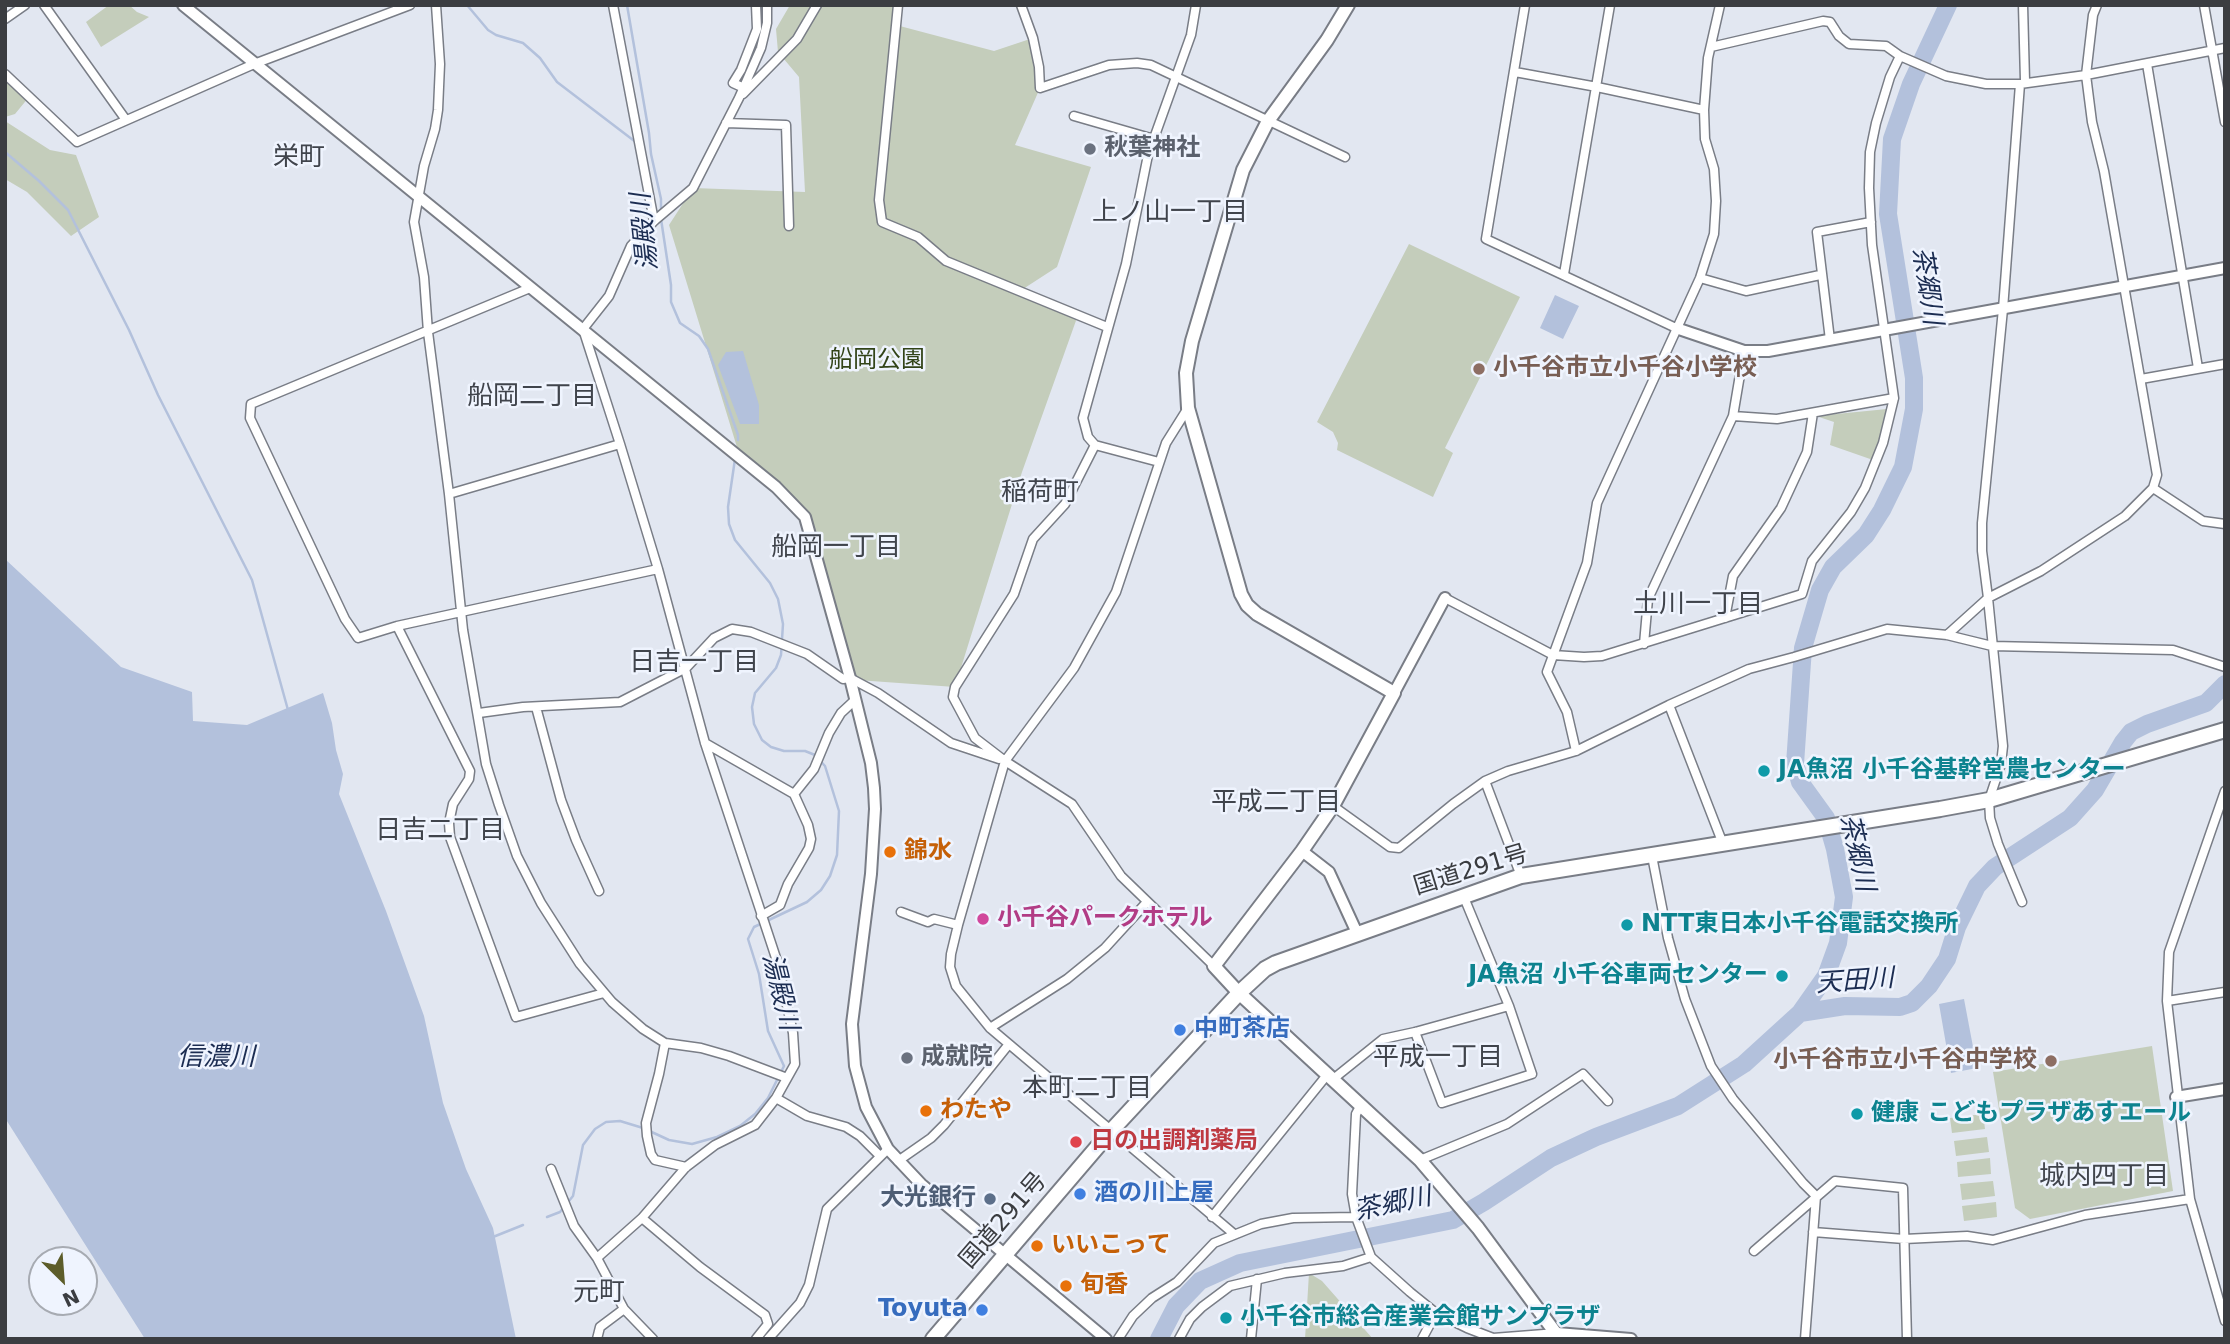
<!DOCTYPE html>
<meta charset="utf-8">
<style>
body{margin:0}
#map{position:relative;width:2230px;height:1344px;overflow:hidden;background:#e2e7f1;font-family:"DejaVu Sans",sans-serif}
canvas{display:block}
.frame{position:absolute;inset:0;border:7px solid #3b3d41;pointer-events:none}
.north{position:absolute;left:28px;top:1246px;width:70px;height:70px;box-sizing:border-box;background:#eff4fe;border:2px solid #a7abb2;border-radius:50%;rotate:155deg;font-size:19px;font-weight:700;line-height:28px;text-align:center;color:#3b3d41}
.north::after{content:'';display:block;margin:auto;width:24px;height:32px;background:#5d5d2a;clip-path:polygon(50% 0,100% 100%,50% 72%,0 100%)}
</style>
<div id="map">
<canvas width="2230" height="1344"></canvas>
<div class="frame"></div>
<div class="north">N</div>
</div>
<script>
const ctx = document.querySelector('canvas').getContext('2d');
ctx.lineJoin = 'round';
function fill(path, color) { ctx.fillStyle = color; ctx.fill(path, 'evenodd'); }
const toPath = rows => new Path2D(rows.map(r => 'M' + r).join(''));
function strokePath(path, color, width, dash) { ctx.strokeStyle = color; ctx.lineWidth = width; ctx.lineCap = dash ? 'butt' : 'round'; ctx.setLineDash(dash || []); ctx.stroke(path); }
function drawText(font, color, halo, rows, align = 'center') {
  ctx.font = font + ' "DejaVu Sans","Noto Sans JP",sans-serif'; ctx.lineWidth = 5; ctx.setLineDash([]); ctx.textBaseline = 'middle'; ctx.strokeStyle = halo; ctx.fillStyle = color; for (const [text, x, y, turn = 0] of rows) {
    ctx.save(); ctx.translate(x, y); ctx.rotate((+turn || 0) * Math.PI / 180); ctx.textAlign = isNaN(turn) ? turn : align; if (halo) ctx.strokeText(text, 0, 0); ctx.fillText(text, 0, 0); ctx.restore();
  }
}
fill(toPath([
 [109,5,129,5,137,12,149,17,101,47,86,22],
 [790,5,898,5,896,25,994,51,1033,38,1040,88,1015,145,1091,167,1057,267,1020,291,1078,315,1022,472,955,687,843,679,805,517,740,457,669,225,693,188,805,192,799,77,778,52,776,29],
 [5,73,29,97,15,114,5,117],
 [5,121,50,150,76,155,99,217,71,236,27,192,5,179],
 [1409,244,1520,297,1445,448,1453,453,1433,497,1337,450,1338,443,1333,432,1317,422],
 [1887,409,1880,442,1873,460,1830,445,1834,422,1816,416],
 [2152,1046,2173,1191,2030,1219,2015,1208,1993,1072],
 [1983,1114,1985,1129,1952,1133,1950,1118],
 [1987,1137,1989,1152,1956,1156,1954,1141],
 [1990,1158,1991,1174,1958,1177,1957,1162],
 [1993,1181,1995,1196,1962,1200,1960,1184],
 [1996,1202,1997,1217,1964,1221,1962,1206],
 [1309,1273,1322,1281,1373,1339,1305,1339]
]), '#c4cdbb');
fill(toPath([
 [1555,295,1579,306,1563,339,1540,328],
 [743,351,759,405,759,424,740,424,718,365,726,352],
 [5,559,121,667,192,692,193,721,247,725,323,693,332,723,336,750,343,774,339,794,386,911,424,1016,443,1103,466,1169,493,1228,516,1339,145,1339,5,1118],
 [1964,999,1977,1068,1951,1073,1939,1004]
]), '#b3c1dc');
strokePath(toPath([
 [467,5,488,30,496,35,523,43,540,58,557,82,637,143],
 [627,5,649,133,651,154,661,199,661,212],
 [5,152,39,181,68,210,129,330,158,395,252,580,288,710],
 [661,219,671,285,671,302,680,323,699,336,708,349,738,435,738,440],
 [547,1217,560,1212,573,1196,583,1145,595,1129,606,1122,620,1121,643,1128,669,1140,692,1144,717,1137,740,1126,755,1114,768,1098,784,1066,768,1031,759,974,748,939,754,927,807,902,821,890,830,876,837,855,839,811,825,766,815,755,805,751,784,751,771,747,762,740,754,724,752,707,755,693,776,668,781,655,783,624,778,599,770,583,735,540,729,524,728,507,735,459],
 [493,1237,523,1225]
]), '#b3c1dc', 2.5);
strokePath(toPath([
 [1800,1013,1845,1006,1900,1007,1912,1003,1929,986,1947,959,1957,927,1977,886,1995,867,2070,818,2095,790,2123,742,2131,732,2147,724,2206,703,2225,684],
 [1159,1339,1176,1306,1200,1281,1240,1263,1453,1220,1484,1202,1551,1158,1596,1137,1678,1106,1744,1064,1800,1013,1826,976,1838,943,1844,897,1835,849,1826,818,1800,782,1795,764,1803,648,1820,590,1833,567,1866,535,1882,510,1903,467,1914,409,1914,378,1888,214,1892,139,1911,84,1948,5]
]), '#b3c1dc', 18);
const street = toPath([
 [44,5,126,120],
 [436,5,440,64,438,110,435,129,424,166,414,222,424,277,428,332,449,494,463,630,486,764,499,805,517,856,541,903,580,964,612,1002,643,1029,665,1043,701,1048,729,1056,787,1078],
 [613,5,654,221],
 [898,5,879,200,882,222,918,237,946,261,1107,327],
 [1021,5,1033,38,1039,67,1040,88,1109,65,1137,63,1151,65,1345,157],
 [1525,5,1486,239,1676,328],
 [2023,5,2025,81],
 [2204,5,2225,122],
 [5,19,25,5],
 [1711,47,1823,21,1830,22,1839,36,1849,44,1886,46,1900,56,1946,76,1986,84,2020,84,2086,75,2225,48],
 [2147,64,2198,368],
 [1515,72,1597,87,1704,110],
 [5,74,77,142,254,64,410,5],
 [2020,84,2003,309,1982,523,1982,551,1988,598,2003,746,2001,764,1989,800,1990,818,1998,844,2022,902],
 [744,88,733,83,741,70,757,29,756,5],
 [743,94,797,39,817,5],
 [1074,116,1154,139],
 [726,123,786,125,789,226],
 [1564,274,1610,5],
 [1700,278,1746,291,1820,275],
 [530,288,251,404,250,418,345,619,358,638,397,626,658,569],
 [1830,340,1817,232,1871,222],
 [2141,379,2225,364],
 [1188,408,1166,443,1116,592,1074,668,1005,761,958,925,951,954,950,967,956,986,990,1028,1234,1234],
 [1733,416,1777,419,1894,398],
 [1095,445,1065,504,1033,539,1014,594,955,687,953,697,975,738,1005,761,1072,804,1121,876,1214,966],
 [1159,462,1095,445,1088,437,1083,418,1126,264,1148,155,1191,35,1196,5],
 [2153,488,2203,521,2225,524],
 [449,494,620,444],
 [1445,598,1553,655,1584,657,1602,656,1802,594,1812,561,1851,512,1865,488,1883,443,1894,398,1872,245,1869,188,1870,152,1876,123,1890,77,1900,56],
 [1725,618,1733,576,1781,508,1807,452,1813,413],
 [397,626,470,771,469,779,453,804,449,823,450,837,516,1017,604,993],
 [1947,635,1988,598,2041,571,2125,516,2153,488,2157,475,2104,171,2092,122,2086,75,2093,15,2097,5],
 [1644,644,1648,599,1733,416,1744,351],
 [1669,705,1723,844],
 [536,707,561,800,576,840,599,891],
 [479,713,523,707,620,702,686,668,714,638,732,629,751,632,807,654,843,679,850,678,878,693,951,743,999,759],
 [705,743,794,794,808,825,811,839,809,848,788,884,780,905,761,916],
 [1576,751,1567,712,1547,672,1587,563,1597,503,1700,278,1714,234,1716,201,1714,169,1705,139,1704,110,1708,58,1720,5],
 [1485,781,1521,876],
 [2225,791,2169,952,2167,1001,2190,1199,2225,1321],
 [794,794,814,769,829,733,841,713,855,700],
 [1333,806,1390,847,1399,848,1453,804,1485,781,1508,771,1576,751,1669,705,1749,669,1794,657,1887,629,1947,635,1992,646,2173,650,2225,667],
 [1652,856,1668,938,1685,999,1711,1066,1733,1099,1803,1183,1816,1196,1805,1339],
 [901,912,928,922,934,919,958,925],
 [2167,1001,2225,992],
 [990,1028,1067,979,1105,948,1147,902],
 [1415,1032,1442,1103,1532,1074,1509,1006,1463,895],
 [665,1043,659,1074,646,1123,647,1136,651,1154,655,1160,686,1167],
 [1332,1080,1383,1039,1415,1032,1509,1006],
 [776,1098,807,1116,846,1127,860,1136,880,1156],
 [1361,1105,1356,1114,1352,1194,1356,1217,1371,1257,1410,1292,1436,1313,1467,1328,1493,1338,1557,1333],
 [1420,1160,1507,1124,1583,1074,1608,1101],
 [898,1161,931,1138,944,1125,1009,1044],
 [551,1169,574,1226,597,1258],
 [1212,1217,1327,1075],
 [642,1218,700,1267,765,1315,768,1324,756,1339],
 [1813,1232,1904,1239,1967,1236,1993,1240,2085,1215,2190,1199],
 [1754,1251,1835,1181,1903,1188,1907,1339],
 [597,1339,600,1327,624,1309],
 [653,1339,624,1309,597,1258,642,1218,686,1167,715,1145,755,1125,776,1098,795,1064,793,1033,778,964,705,743,658,569,620,444,583,329,609,296,631,246,654,221,693,188,739,98,761,48,767,23,767,5],
 [768,1339,800,1303,809,1285,827,1209,888,1149],
 [1118,1339,1133,1316,1152,1298,1177,1282,1214,1243,1261,1224,1293,1218,1356,1217],
 [1179,1339,1190,1319,1202,1307,1230,1286,1285,1273,1343,1266,1371,1257],
 [1251,1339,1257,1279],
 [1422,1339,1436,1313]
]);
const secondary = toPath([
 [183,5,776,487,805,517,850,678,871,763,874,788,875,809,871,874,852,1024,855,1066,866,1107,888,1149,921,1184,1106,1339],
 [1676,328,1744,351,1768,351,2225,268],
 [1394,693,1445,598],
 [1302,851,1329,872,1357,933],
 [2176,1097,2225,1089],
 [1557,1333,1631,1339]
]);
const primary = toPath([
 [1348,5,1327,40,1268,121,1243,170,1192,341,1186,373,1188,408,1241,594,1247,605,1257,614,1394,693,1333,806,1302,851,1214,966,1239,993,1420,1160,1478,1228,1560,1339]
]);
const highway = toPath([
 [933,1339,1111,1131,1239,993,1265,969,1276,963,1521,876,1940,809,1989,800,2225,730]
]);
strokePath(street, '#797d86', 11);
strokePath(secondary, '#797d86', 14);
strokePath(primary, '#797d86', 16);
strokePath(highway, '#797d86', 18);
strokePath(street, '#fff', 8);
strokePath(secondary, '#fff', 10);
strokePath(primary, '#fff', 12);
strokePath(highway, '#fff', 14);
for (const [x, y, r, color] of [
 [1090,149,7,"#6b7280"],
 [1479,369,7,"#8d6e63"],
 [1764,771,7,"#0f9aa8"],
 [890,852,7,"#e8710a"],
 [983,919,7,"#d1479c"],
 [1627,925,7,"#0f9aa8"],
 [1782,976,7,"#0f9aa8"],
 [1180,1030,7,"#3f7fe0"],
 [907,1058,7,"#6b7280"],
 [2051,1061,7,"#8d6e63"],
 [926,1111,7,"#e8710a"],
 [1857,1114,7,"#0f9aa8"],
 [1076,1142,7,"#e0444e"],
 [1080,1194,7,"#3f7fe0"],
 [990,1199,7,"#5c6f8a"],
 [1037,1246,7,"#e8710a"],
 [1066,1286,7,"#e8710a"],
 [982,1310,7,"#3f7fe0"],
 [1226,1318,7,"#0f9aa8"]
]) { const dot = new Path2D(); dot.arc(x, y, r, 0, 2 * Math.PI); ctx.fillStyle = color; ctx.fill(dot); strokePath(dot, '#eff4fe', 2.5); }
drawText('bold 24px', '#5b616d', '#eff4fe', [
 ["秋葉神社",1104,149],
 ["成就院",921,1058]
], 'left');
drawText('24px', '#324418', '#eff4fe', [
 ["船岡公園",877,361]
]);
drawText('bold 24px', '#785e54', '#eff4fe', [
 ["小千谷市立小千谷小学校",1493,369],
 ["小千谷市立小千谷中学校",2037,1061,"right"]
], 'left');
drawText('bold 24px', '#0d838f', '#eff4fe', [
 ["JA魚沼 小千谷基幹営農センター",1778,771],
 ["NTT東日本小千谷電話交換所",1641,925],
 ["JA魚沼 小千谷車両センター",1768,976,"right"],
 ["健康 こどもプラザあすエール",1871,1114],
 ["小千谷市総合産業会館サンプラザ",1240,1318]
], 'left');
drawText('bold 24px', '#c56008', '#eff4fe', [
 ["錦水",904,852],
 ["わたや",940,1111],
 ["いいこって",1051,1246],
 ["旬香",1080,1286]
], 'left');
drawText('24px', '#3b3d41', '#eff4fe', [
 ["国道291号",1471,871,-17],
 ["国道291号",1004,1221,-49]
]);
drawText('bold 24px', '#b23c85', '#eff4fe', [
 ["小千谷パークホテル",997,919]
], 'left');
drawText('bold 24px', '#366cbe', '#eff4fe', [
 ["中町茶店",1194,1030],
 ["酒の川上屋",1094,1194],
 ["Toyuta",968,1310,"right"]
], 'left');
drawText('bold 24px', '#be3a42', '#eff4fe', [
 ["日の出調剤薬局",1090,1142]
], 'left');
drawText('bold 24px', '#4e5e75', '#eff4fe', [
 ["大光銀行",976,1199]
], 'right');
drawText('26px', '#40444c', '#eff4fe', [
 ["栄町",299,158],
 ["上ノ山一丁目",1170,213],
 ["船岡二丁目",532,397],
 ["稲荷町",1040,493],
 ["船岡一丁目",836,548],
 ["土川一丁目",1698,605],
 ["日吉一丁目",694,663],
 ["平成二丁目",1276,803],
 ["日吉二丁目",440,831],
 ["平成一丁目",1438,1058],
 ["本町二丁目",1087,1089],
 ["城内四丁目",2104,1177],
 ["元町",599,1293]
]);
drawText('italic 26px', '#1c2d52', '#eff4fe', [
 ["湯殿川",646,232,-96],
 ["茶郷川",1926,286,81],
 ["茶郷川",1856,853,77],
 ["天田川",1855,982,-4],
 ["湯殿川",779,992,76],
 ["信濃川",216,1058],
 ["茶郷川",1393,1205,-12]
]);
</script>
